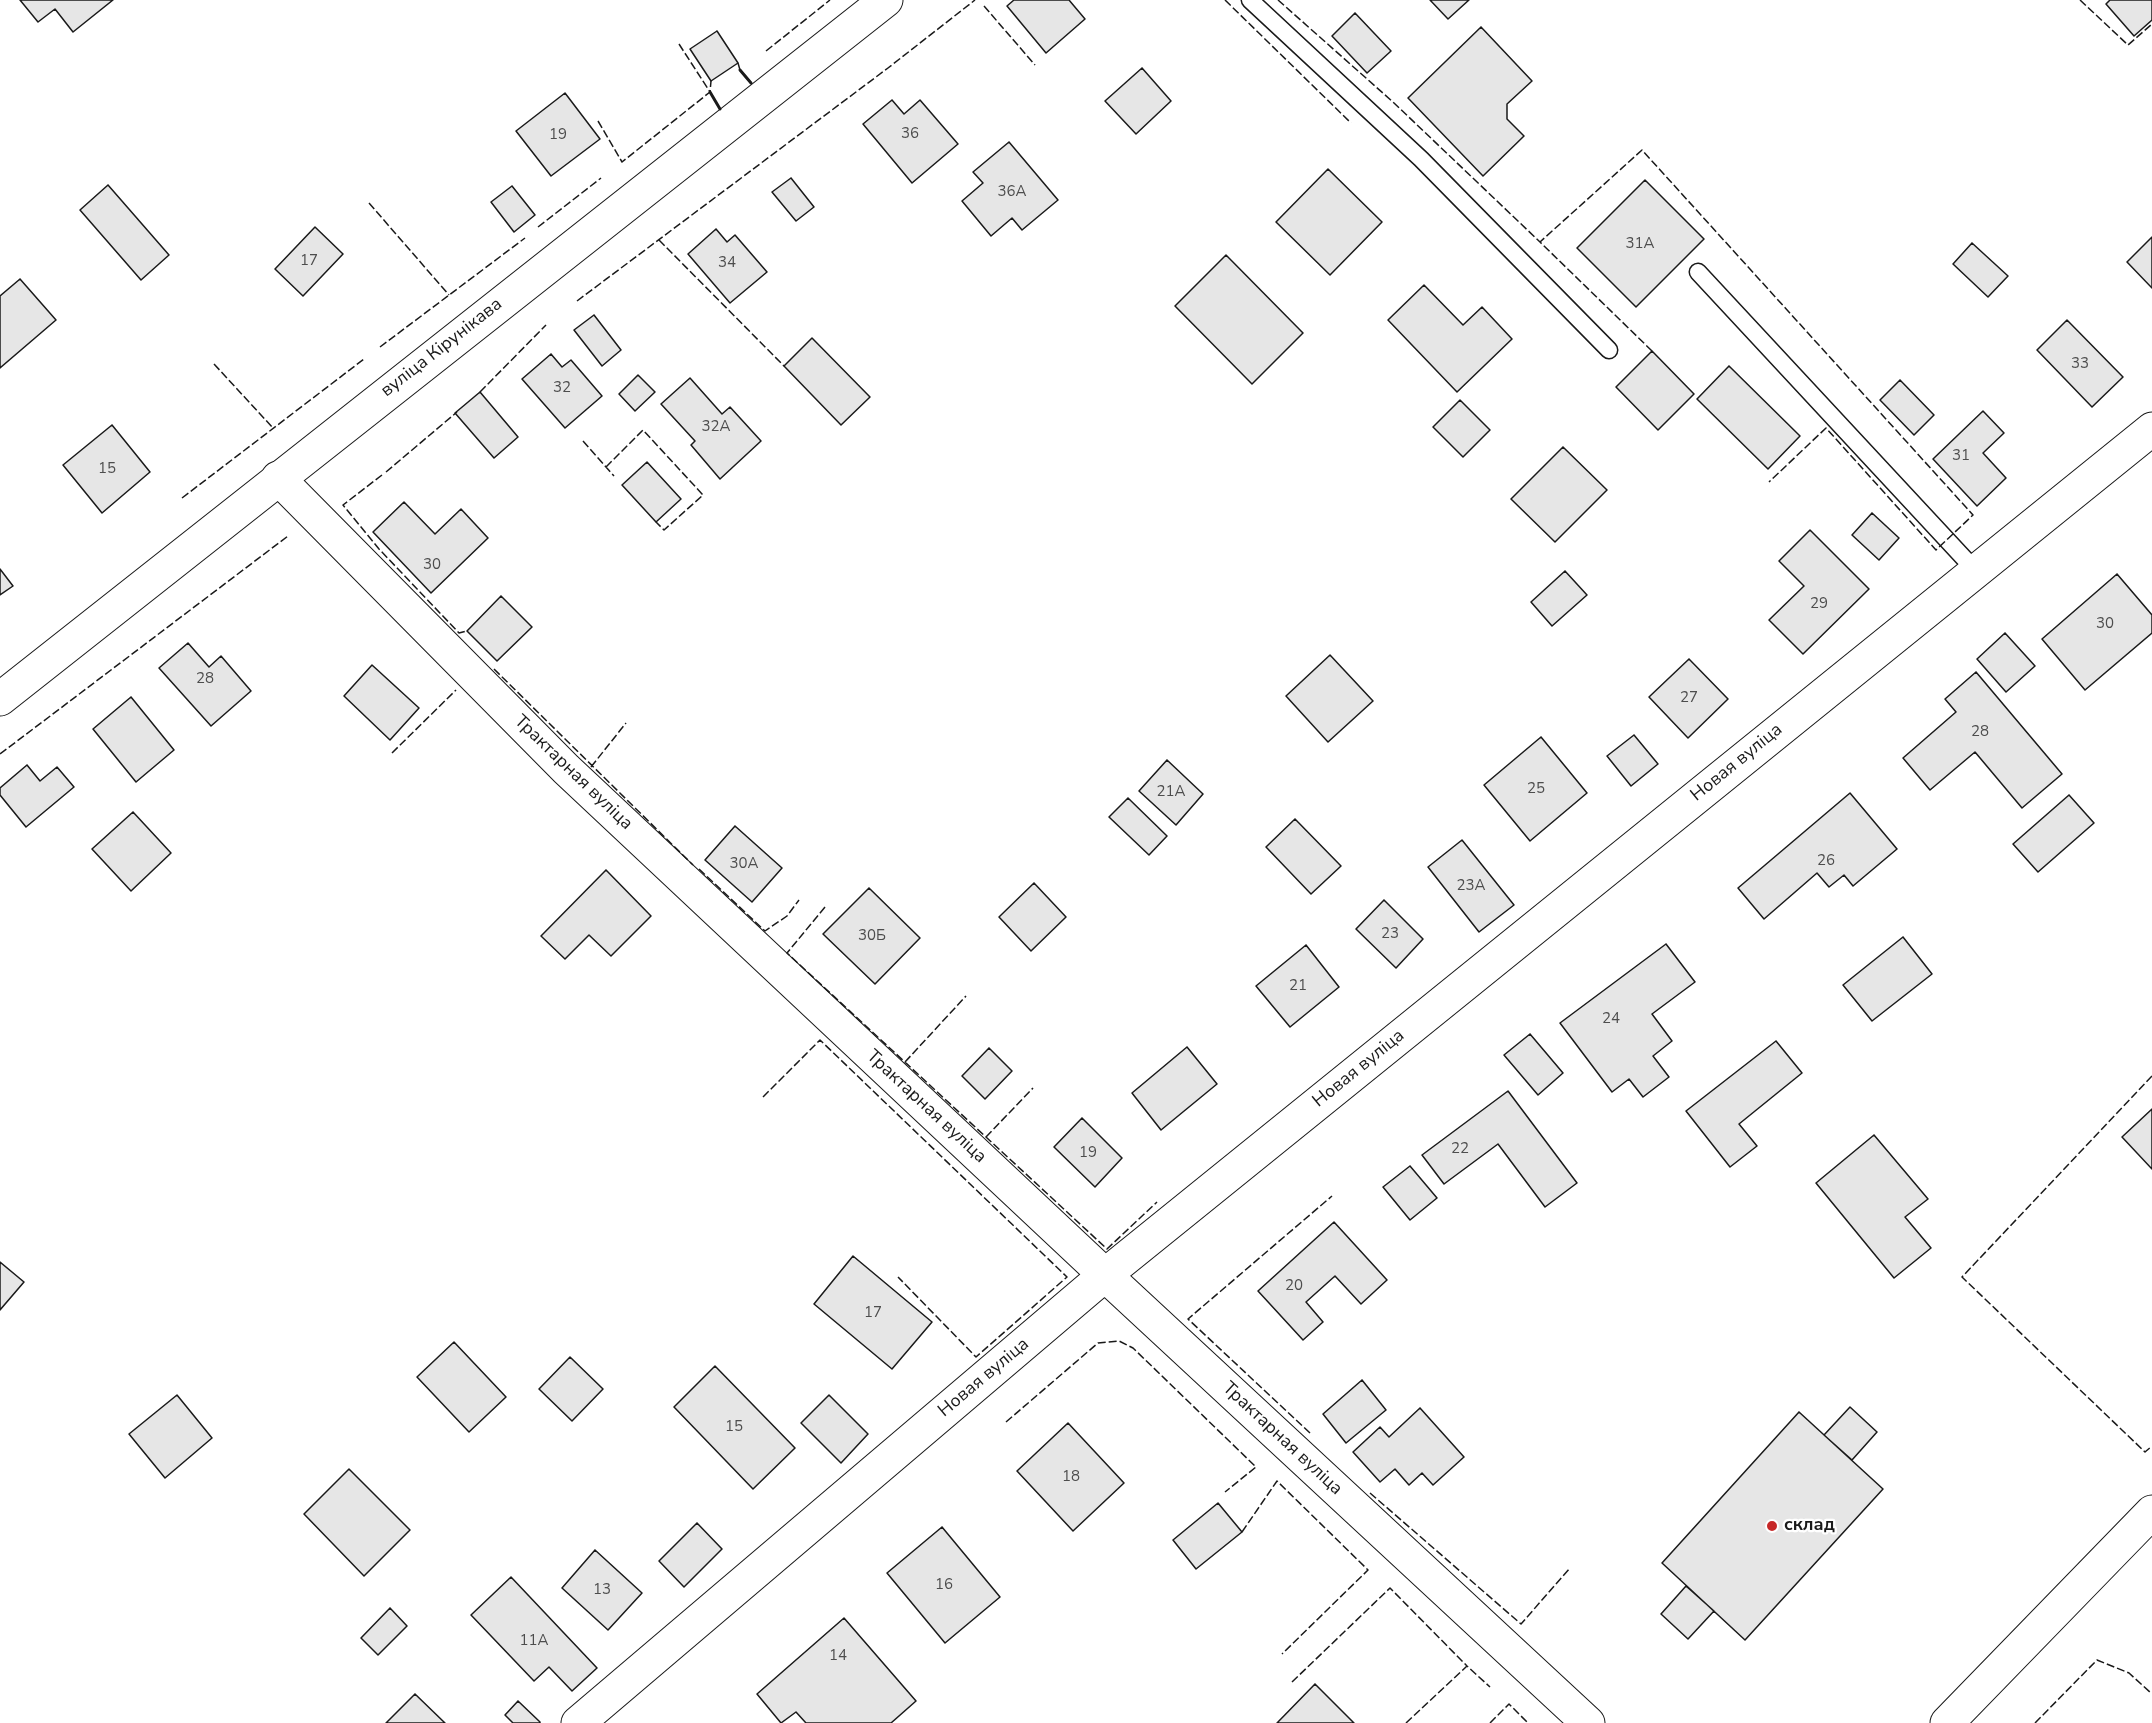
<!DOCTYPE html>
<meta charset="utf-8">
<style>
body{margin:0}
canvas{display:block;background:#fff}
</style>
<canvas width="2152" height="1723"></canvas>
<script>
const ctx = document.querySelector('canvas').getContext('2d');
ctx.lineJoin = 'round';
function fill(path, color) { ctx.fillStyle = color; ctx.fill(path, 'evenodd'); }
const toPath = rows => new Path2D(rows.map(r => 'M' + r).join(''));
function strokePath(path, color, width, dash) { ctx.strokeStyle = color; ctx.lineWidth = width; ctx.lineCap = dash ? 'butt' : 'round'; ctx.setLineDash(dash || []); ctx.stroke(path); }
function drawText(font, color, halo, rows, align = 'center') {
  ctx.font = font + ' "Nunito Sans",sans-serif'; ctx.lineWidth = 4.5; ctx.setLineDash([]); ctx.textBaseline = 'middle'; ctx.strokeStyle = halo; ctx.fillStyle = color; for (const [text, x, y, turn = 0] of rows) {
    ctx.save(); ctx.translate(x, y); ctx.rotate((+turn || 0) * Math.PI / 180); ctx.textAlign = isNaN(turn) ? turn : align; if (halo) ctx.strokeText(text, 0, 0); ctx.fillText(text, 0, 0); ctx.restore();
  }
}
const building = toPath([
 [20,0,113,0,73,32,55,9,38,22,20,0],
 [1014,0,1069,0,1085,19,1046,53,1007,6,1014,0],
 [1430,0,1469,0,1448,19,1430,0],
 [2110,0,2152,0,2152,20,2134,36,2106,4,2110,0],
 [1355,13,1391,51,1367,73,1332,36,1355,13],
 [1481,27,1532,81,1507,104,1507,119,1524,136,1483,176,1408,98,1481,27],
 [717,31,738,63,711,81,690,49,717,31],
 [1142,68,1171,101,1136,134,1105,101,1142,68],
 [565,93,600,139,551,176,516,131,565,93],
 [892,100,904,114,920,100,958,144,912,183,863,124,892,100],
 [1009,142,1058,200,1022,230,1012,218,991,236,962,201,983,183,973,172,1009,142],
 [1328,169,1382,222,1330,275,1276,222,1328,169],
 [791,178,814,207,796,221,772,192,791,178],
 [1645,180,1704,239,1636,307,1577,248,1645,180],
 [108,185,169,255,141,280,80,210,108,185],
 [512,186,535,215,514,232,491,202,512,186],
 [315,227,343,254,303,296,275,269,315,227],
 [716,229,727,242,735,235,767,272,730,303,688,254,716,229],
 [2152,237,2152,288,2127,262,2152,237],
 [1972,243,2008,276,1988,297,1953,264,1972,243],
 [1226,255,1303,333,1252,384,1175,306,1226,255],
 [20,279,56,320,0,368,0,296,20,279],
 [1424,285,1463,325,1482,307,1512,339,1457,392,1388,320,1424,285],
 [594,315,621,350,602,366,574,330,594,315],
 [2067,320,2123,377,2092,407,2037,350,2067,320],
 [812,338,870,397,841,425,784,366,812,338],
 [1652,351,1694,394,1658,430,1616,387,1652,351],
 [551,354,562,367,571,360,602,396,565,428,522,379,551,354],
 [1729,366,1800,436,1768,469,1697,399,1729,366],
 [638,375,655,392,635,411,619,394,638,375],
 [690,378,722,414,730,407,761,441,720,479,691,445,695,441,661,404,690,378],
 [1900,380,1934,415,1914,435,1880,400,1900,380],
 [480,392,518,437,494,458,455,413,480,392],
 [1460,400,1490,430,1463,457,1433,427,1460,400],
 [1983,411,2004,433,1983,453,2006,478,1977,506,1933,459,1983,411],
 [112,425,150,472,102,513,63,465,112,425],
 [1563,447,1607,490,1555,542,1511,499,1563,447],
 [647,462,681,499,656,522,622,485,647,462],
 [404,502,435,534,461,509,488,538,431,593,373,532,404,502],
 [1872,513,1899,538,1879,560,1852,535,1872,513],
 [1810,530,1869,589,1803,654,1769,620,1804,586,1779,561,1810,530],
 [0,569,13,586,0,595,0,569],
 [1565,571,1587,595,1552,626,1531,602,1565,571],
 [2117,574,2152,615,2152,633,2085,690,2042,639,2117,574],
 [501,596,532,627,497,661,467,631,501,596],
 [2005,633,2035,666,2006,692,1977,659,2005,633],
 [188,643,209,667,221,656,251,691,211,726,159,668,188,643],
 [1330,655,1373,701,1328,742,1286,696,1330,655],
 [1689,659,1728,699,1688,738,1649,697,1689,659],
 [372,665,419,708,390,740,344,696,372,665],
 [1976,672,2062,774,2022,808,1975,752,1930,790,1903,758,1956,712,1945,699,1976,672],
 [131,697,174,750,136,782,93,729,131,697],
 [1634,735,1658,764,1631,786,1607,756,1634,735],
 [1541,737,1587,793,1530,841,1484,785,1541,737],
 [1167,760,1203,794,1176,825,1139,791,1167,760],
 [27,765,40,781,57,767,74,787,26,827,0,795,0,788,27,765],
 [1850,793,1897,849,1853,886,1844,875,1829,887,1817,873,1764,919,1738,888,1850,793],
 [2069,795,2094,823,2038,872,2013,844,2069,795],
 [1128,798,1167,836,1149,855,1109,817,1128,798],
 [133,812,171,853,131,891,92,849,133,812],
 [1295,819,1341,866,1311,894,1266,847,1295,819],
 [735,826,782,868,752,902,705,860,735,826],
 [1462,840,1514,905,1479,932,1428,867,1462,840],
 [606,870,651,916,611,956,589,935,565,959,541,936,606,870],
 [1034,883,1066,917,1031,951,999,917,1034,883],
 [869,888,920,938,875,984,823,934,869,888],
 [1384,900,1423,939,1396,968,1356,929,1384,900],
 [1903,937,1932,974,1872,1021,1843,985,1903,937],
 [1666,944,1695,982,1652,1014,1672,1041,1653,1056,1669,1077,1643,1097,1629,1079,1612,1092,1560,1023,1666,944],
 [1306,945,1339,987,1290,1027,1256,986,1306,945],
 [1530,1034,1563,1073,1538,1095,1504,1055,1530,1034],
 [1776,1041,1802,1073,1739,1124,1757,1146,1730,1167,1686,1111,1776,1041],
 [1187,1047,1217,1084,1161,1130,1132,1093,1187,1047],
 [989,1048,1012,1071,985,1099,962,1076,989,1048],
 [1508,1091,1577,1183,1545,1207,1498,1144,1444,1184,1422,1155,1508,1091],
 [2152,1109,2152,1169,2122,1137,2152,1109],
 [1082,1118,1122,1158,1095,1187,1054,1147,1082,1118],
 [1874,1135,1928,1199,1905,1217,1931,1248,1894,1278,1816,1183,1874,1135],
 [1410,1166,1437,1198,1410,1220,1383,1187,1410,1166],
 [1334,1222,1387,1280,1361,1304,1335,1276,1306,1302,1323,1322,1303,1340,1258,1291,1334,1222],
 [853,1256,932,1322,892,1369,814,1304,853,1256],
 [0,1262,24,1282,0,1310,0,1262],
 [454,1342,506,1397,469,1432,417,1377,454,1342],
 [570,1357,603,1389,572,1421,539,1389,570,1357],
 [715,1366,795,1448,753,1489,674,1407,715,1366],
 [1362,1380,1386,1410,1346,1443,1323,1414,1362,1380],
 [177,1395,212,1438,165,1478,129,1434,177,1395],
 [829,1395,868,1434,841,1463,801,1423,829,1395],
 [1850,1407,1877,1432,1852,1460,1824,1435,1850,1407],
 [1420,1408,1464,1457,1433,1485,1422,1473,1409,1485,1395,1469,1380,1482,1353,1452,1380,1427,1389,1437,1420,1408],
 [1799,1412,1883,1489,1745,1640,1662,1563,1799,1412],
 [1068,1423,1124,1483,1073,1531,1017,1471,1068,1423],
 [349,1469,410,1530,364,1576,304,1514,349,1469],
 [1218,1503,1242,1532,1196,1569,1173,1540,1218,1503],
 [697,1523,722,1549,684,1587,659,1561,697,1523],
 [942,1527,1000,1597,945,1643,887,1573,942,1527],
 [595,1550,642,1593,608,1630,562,1588,595,1550],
 [511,1577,597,1668,572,1691,549,1667,534,1681,471,1615,511,1577],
 [1686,1586,1714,1611,1688,1639,1661,1614,1686,1586],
 [390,1608,407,1626,378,1655,361,1638,390,1608],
 [844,1618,916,1701,891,1723,806,1723,796,1712,781,1723,757,1694,844,1618],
 [1315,1684,1354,1723,1277,1723,1315,1684],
 [415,1694,445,1723,386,1723,415,1694],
 [518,1701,540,1722,540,1723,513,1723,505,1715,518,1701]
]);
fill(building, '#e6e6e6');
strokePath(building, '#1a1a1a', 1.5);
const service = toPath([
 [1250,0,1421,159,1609,350],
 [1698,272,1975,570]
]);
const minor = toPath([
 [278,478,566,769,1105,1275,1588,1723],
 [578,1723,1105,1275,2152,429],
 [1947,1723,2152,1512]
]);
const tertiary = toPath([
 [0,699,886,0]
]);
strokePath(service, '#1a1a1a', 19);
strokePath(minor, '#1a1a1a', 35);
strokePath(tertiary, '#1a1a1a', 35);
strokePath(service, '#fff', 16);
strokePath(minor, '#fff', 33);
strokePath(tertiary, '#fff', 33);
strokePath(toPath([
 [1225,0,1351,123],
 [1278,0,1393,102,1540,242],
 [2080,0,2128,45,2152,24],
 [984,6,1035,65],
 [679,44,710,92],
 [766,51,830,0],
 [738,63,740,70],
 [598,121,622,162,710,92,711,81],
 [369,203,449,295],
 [538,227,601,178],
 [659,240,784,366],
 [577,301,888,68,975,0],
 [380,347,525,238],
 [1652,351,1540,242,1642,150,1973,515,1936,550,1826,428,1769,482],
 [214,364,273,428],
 [480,392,546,325],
 [583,441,614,476],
 [606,467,643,430,703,495,664,530,656,522],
 [386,472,457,412],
 [382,475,343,505,379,549,459,633,467,631],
 [182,498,364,359],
 [494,669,693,865],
 [392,753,456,690],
 [0,754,288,536],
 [591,767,626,723],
 [699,869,765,931,787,916,799,900],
 [825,907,787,953,1107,1249,1157,1202],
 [905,1062,966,996],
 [2152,1076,1962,1277,2145,1452,2152,1446],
 [763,1097,820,1040,1067,1277,976,1357,898,1277],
 [986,1137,1033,1088],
 [1006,1422,1098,1343,1119,1341,1133,1348,1256,1467,1225,1492],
 [1310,1433,1188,1319,1332,1196],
 [1370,1493,1521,1624,1570,1568],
 [1242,1532,1277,1481,1368,1570,1282,1654],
 [1292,1682,1390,1588,1467,1666],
 [1406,1723,1467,1666,1490,1687],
 [1490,1723,1509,1704,1528,1723],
 [2035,1723,2097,1660,2129,1673,2152,1694]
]), '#1a1a1a', 1.5, [8, 3]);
strokePath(toPath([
 [740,70,751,83],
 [710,92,720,109]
]), '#1a1a1a', 3);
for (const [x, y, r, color] of [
 [1772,1526,6,"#c62828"]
]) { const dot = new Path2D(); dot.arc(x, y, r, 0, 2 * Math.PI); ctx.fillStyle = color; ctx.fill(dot); strokePath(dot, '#fff', 2); }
drawText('15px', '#4d4d4d', null, [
 ["36",910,134],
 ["19",558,135],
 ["36А",1012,192],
 ["31А",1640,244],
 ["17",309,261],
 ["34",727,263],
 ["33",2080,364],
 ["32",562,388],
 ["32А",716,427],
 ["31",1961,456],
 ["15",107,469],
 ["30",432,565],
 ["29",1819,604],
 ["30",2105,624],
 ["28",205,679],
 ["27",1689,698],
 ["28",1980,732],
 ["25",1536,789],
 ["21А",1171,792],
 ["26",1826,861],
 ["30А",744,864],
 ["23А",1471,886],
 ["23",1390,934],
 ["30Б",872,936],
 ["21",1298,986],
 ["24",1611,1019],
 ["22",1460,1149],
 ["19",1088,1153],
 ["20",1294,1286],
 ["17",873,1313],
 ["15",734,1427],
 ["18",1071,1477],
 ["16",944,1585],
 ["13",602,1590],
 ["11А",534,1641],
 ["14",838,1656]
]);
drawText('18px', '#1a1a1a', '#fff', [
 ["вуліца Кірунікава",442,348,-38],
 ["Новая вуліца",1737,763,-39],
 ["Трактарная вуліца",573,773,44],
 ["Новая вуліца",1359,1069,-39],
 ["Трактарная вуліца",926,1107,43],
 ["Новая вуліца",984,1378,-40],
 ["Трактарная вуліца",1282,1439,43]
]);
drawText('bold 18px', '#1a1a1a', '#fff', [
 ["склад",1784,1526]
], 'left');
</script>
